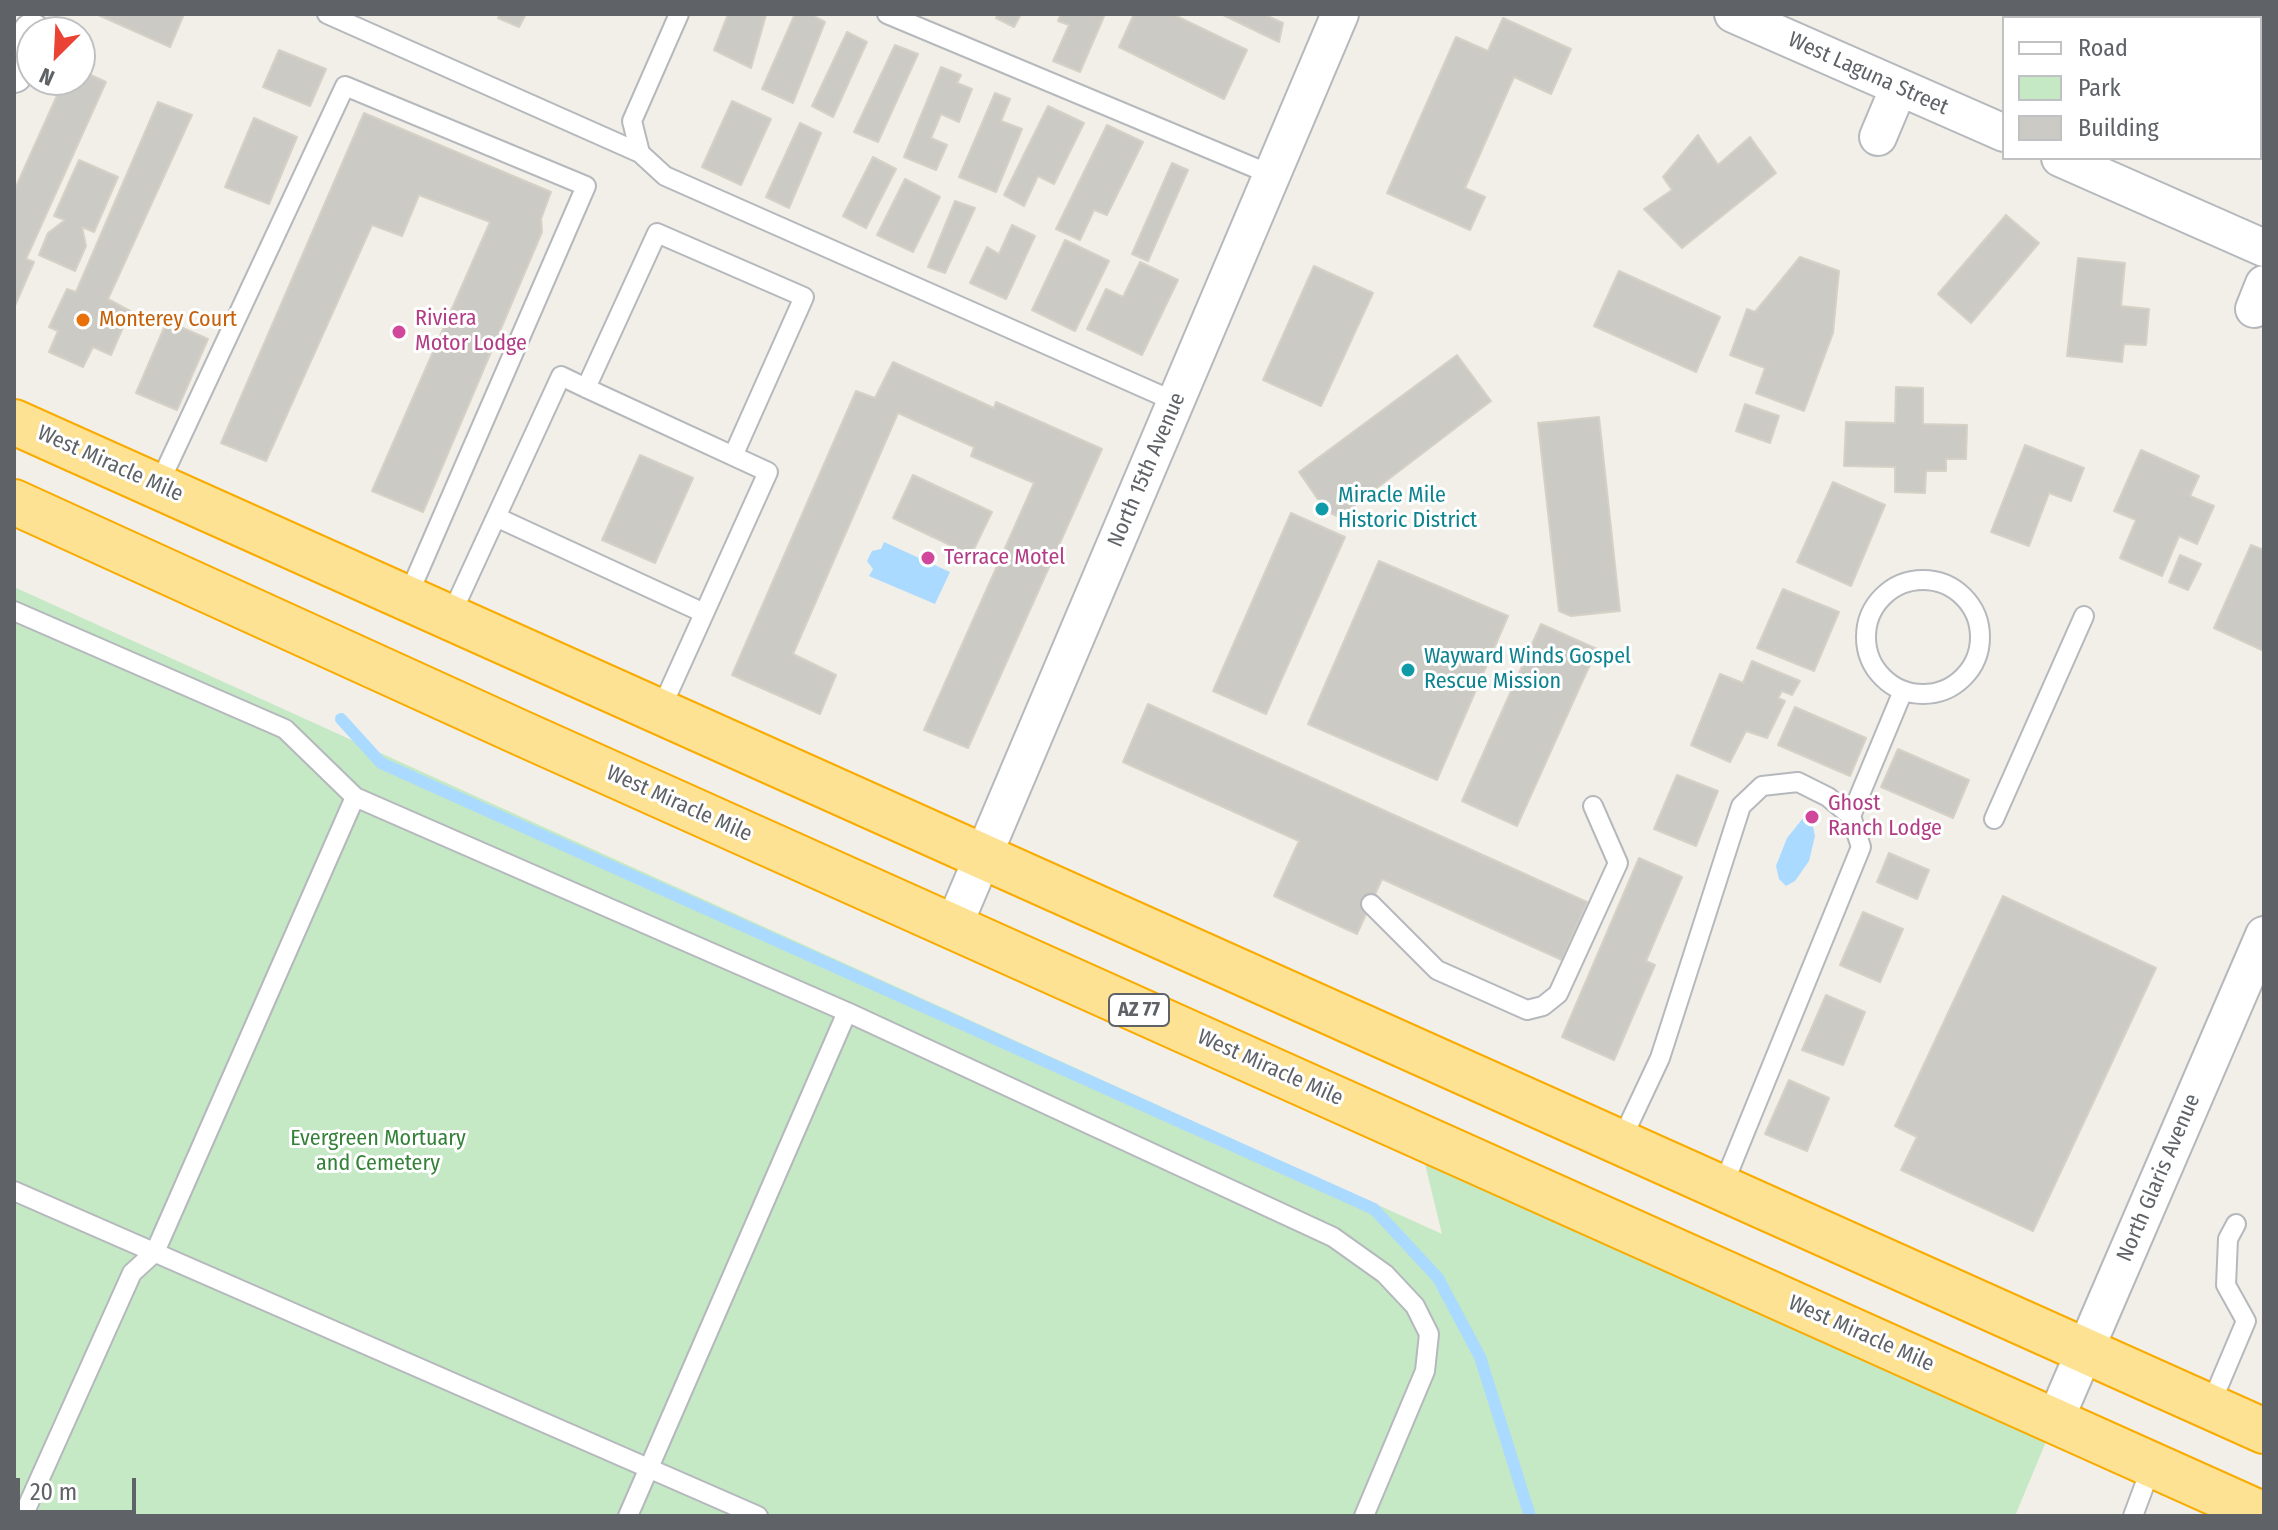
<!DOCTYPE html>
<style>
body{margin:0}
#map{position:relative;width:2278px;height:1530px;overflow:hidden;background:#f1efe8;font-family:"Fira Sans Condensed",sans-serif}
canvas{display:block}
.frame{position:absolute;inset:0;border:16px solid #5f6368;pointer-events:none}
.legend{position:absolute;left:2002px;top:16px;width:260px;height:144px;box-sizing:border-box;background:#fff;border:2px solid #bfc1c3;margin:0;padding:10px 14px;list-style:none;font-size:24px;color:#5f6368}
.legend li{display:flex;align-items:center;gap:16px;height:40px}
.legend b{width:40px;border:2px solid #bfc1c3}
.north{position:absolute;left:16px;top:16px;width:80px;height:80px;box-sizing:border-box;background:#fff;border:2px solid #bfc1c3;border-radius:50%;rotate:204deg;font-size:22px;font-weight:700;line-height:32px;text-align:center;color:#5f6368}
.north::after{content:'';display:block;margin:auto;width:28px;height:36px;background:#ea4335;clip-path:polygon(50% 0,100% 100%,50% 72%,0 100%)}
.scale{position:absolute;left:16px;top:1478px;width:120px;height:36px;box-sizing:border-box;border:4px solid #5f6368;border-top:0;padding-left:10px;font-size:24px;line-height:28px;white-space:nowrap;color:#5f6368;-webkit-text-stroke:6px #fff;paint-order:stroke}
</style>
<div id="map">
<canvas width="2278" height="1530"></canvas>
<div class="frame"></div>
<ul class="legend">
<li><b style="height:10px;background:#fff"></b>Road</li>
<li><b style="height:22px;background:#c5e8c5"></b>Park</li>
<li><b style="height:22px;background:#cccac5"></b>Building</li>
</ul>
<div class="north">N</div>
<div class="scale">20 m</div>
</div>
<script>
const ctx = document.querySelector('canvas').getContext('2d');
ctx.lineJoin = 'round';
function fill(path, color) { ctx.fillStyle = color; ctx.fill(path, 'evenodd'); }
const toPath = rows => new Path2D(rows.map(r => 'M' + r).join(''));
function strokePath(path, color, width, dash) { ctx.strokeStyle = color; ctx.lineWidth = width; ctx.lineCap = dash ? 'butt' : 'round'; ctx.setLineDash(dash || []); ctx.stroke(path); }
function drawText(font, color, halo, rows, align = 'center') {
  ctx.font = font + ' "Fira Sans Condensed",sans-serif'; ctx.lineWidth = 6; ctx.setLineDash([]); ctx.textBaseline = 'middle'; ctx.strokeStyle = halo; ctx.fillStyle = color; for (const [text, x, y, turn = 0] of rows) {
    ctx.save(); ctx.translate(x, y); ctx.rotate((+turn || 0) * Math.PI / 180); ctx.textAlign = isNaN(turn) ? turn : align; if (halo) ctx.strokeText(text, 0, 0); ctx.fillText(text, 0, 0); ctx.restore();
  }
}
fill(toPath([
 [14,587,1442,1234,1418,1135,2055,1420,2015,1516,14,1516]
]), '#c5e8c5');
fill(toPath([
 [884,542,950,572,935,604,869,576,873,569,867,561,872,551,881,549],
 [1804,817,1812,821,1815,836,1809,861,1795,881,1786,886,1779,879,1776,866,1787,838]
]), '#aadaff');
strokePath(toPath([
 [341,719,381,763,1374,1209,1438,1278,1480,1357,1530,1516]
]), '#aadaff', 12);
const building = toPath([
 [96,14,184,14,170,47,96,14],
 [500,14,526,14,519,27,498,18,500,14],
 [728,14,766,15,751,68,714,50,728,14],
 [795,14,810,14,825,22,793,103,762,89,795,14],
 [998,14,1021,14,1014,27,996,18,998,14],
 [1061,14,1105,14,1080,72,1053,61,1069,25,1058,21,1061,14],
 [1134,14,1172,14,1247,50,1224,99,1119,47,1134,14],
 [1221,14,1263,14,1283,23,1279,42,1221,14],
 [2008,14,2044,14,2042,18,2017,18,2008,14],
 [2107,14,2198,14,2196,18,2105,18,2107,14],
 [2235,14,2261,14,2264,21,2264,108,2260,109,2260,18,2236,18,2235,14],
 [1503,18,1571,49,1551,94,1514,77,1465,188,1485,197,1470,230,1387,193,1456,37,1488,51,1503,18],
 [847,32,867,42,833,117,812,106,847,32],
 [895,45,918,54,878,142,854,132,895,45],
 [279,50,326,69,310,106,263,87,279,50],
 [941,67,961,75,957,83,972,89,959,122,941,114,931,138,947,145,936,170,904,157,941,67],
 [80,70,106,82,26,259,34,262,14,308,14,191,64,80,80,80,80,70],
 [995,93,1010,99,1001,121,1022,129,996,192,959,177,995,93],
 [732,101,771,119,741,185,702,167,732,101],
 [158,102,192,115,108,299,130,311,111,355,93,347,83,367,49,352,58,331,49,327,67,289,76,292,158,102],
 [1048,106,1084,123,1054,184,1038,176,1024,206,1004,195,1048,106],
 [364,113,551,192,541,219,542,232,423,512,372,491,490,222,419,195,402,236,372,225,266,461,221,443,364,113],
 [254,118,297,137,269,204,225,187,254,118],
 [800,123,821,133,789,208,766,197,800,123],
 [1107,125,1143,142,1107,215,1094,210,1080,240,1056,229,1107,125],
 [1698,135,1718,165,1750,137,1776,173,1682,248,1644,209,1672,190,1663,177,1698,135],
 [873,157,896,169,866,228,843,216,873,157],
 [79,160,118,177,94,232,82,227,86,246,75,271,39,255,48,233,65,220,54,216,79,160],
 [1172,163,1188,170,1148,261,1132,254,1172,163],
 [905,179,940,197,913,252,877,235,905,179],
 [955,201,975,208,945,273,928,267,955,201],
 [2006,215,2039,243,1971,323,1938,294,2006,215],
 [1012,225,1035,236,1006,299,970,283,987,247,999,254,1012,225],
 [1065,240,1109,261,1075,331,1032,310,1065,240],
 [1800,257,1839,271,1833,333,1804,411,1756,393,1765,368,1730,355,1747,309,1755,312,1800,257],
 [2078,258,2125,263,2121,306,2149,309,2146,345,2124,344,2122,362,2067,356,2078,258],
 [1140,262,1178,280,1142,355,1087,329,1106,289,1123,297,1140,262],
 [1314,266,1373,293,1321,406,1263,380,1314,266],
 [1619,271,1720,317,1696,372,1594,326,1619,271],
 [167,321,208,339,177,410,136,393,167,321],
 [1457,355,1491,401,1339,517,1326,511,1299,472,1457,355],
 [893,362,994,408,996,402,1102,449,968,748,924,730,1034,483,971,456,974,447,898,413,793,654,836,675,820,714,732,675,856,391,875,398,893,362],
 [1896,387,1923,388,1923,424,1967,425,1966,459,1946,459,1946,471,1926,471,1925,493,1895,492,1895,467,1844,466,1846,422,1895,423,1896,387],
 [1745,404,1779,416,1770,443,1736,431,1745,404],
 [1599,417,1620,611,1571,616,1559,611,1538,423,1599,417],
 [2025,445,2084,468,2071,501,2049,493,2029,546,1991,532,2025,445],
 [2141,450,2199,476,2190,496,2214,506,2197,544,2179,536,2162,576,2120,558,2136,520,2114,511,2141,450],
 [640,455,693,478,655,563,602,540,640,455],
 [913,475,992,512,971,555,893,518,913,475],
 [1833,482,1885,505,1851,586,1797,562,1833,482],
 [1291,513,1345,537,1266,714,1213,691,1291,513],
 [2251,545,2264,550,2264,651,2214,628,2251,545],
 [2180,555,2201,564,2188,590,2169,582,2180,555],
 [1379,561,1508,616,1437,780,1308,724,1379,561],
 [1783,589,1839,612,1814,671,1757,648,1783,589],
 [1541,624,1597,649,1517,826,1462,801,1541,624],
 [1752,661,1800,681,1792,695,1782,691,1778,698,1785,701,1767,738,1746,731,1730,762,1691,745,1720,674,1743,683,1752,661],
 [1148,704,1587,902,1562,960,1382,879,1357,934,1274,896,1299,841,1123,762,1148,704],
 [1795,707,1866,738,1850,776,1778,745,1795,707],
 [1898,749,1969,780,1953,818,1881,787,1898,749],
 [1677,775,1718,791,1696,846,1654,829,1677,775],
 [1889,853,1929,870,1917,899,1877,882,1889,853],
 [1639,858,1682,877,1646,961,1655,965,1614,1060,1562,1037,1639,858],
 [2003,896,2156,968,2033,1231,1901,1170,1917,1137,1895,1126,2003,896],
 [1863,912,1903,929,1880,982,1840,965,1863,912],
 [1826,995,1865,1012,1843,1065,1802,1050,1826,995],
 [1789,1080,1829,1098,1807,1151,1765,1134,1789,1080]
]);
fill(building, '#cccac5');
strokePath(building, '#d6d1c6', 2);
const lane = toPath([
 [327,14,640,153],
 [679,14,632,121,640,153,665,176,1176,402],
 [887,14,1272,175],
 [586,388,657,233,804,297,733,456],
 [158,486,345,86,586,186,407,598],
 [496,517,704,613],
 '1866 637a57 57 0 1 1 114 0a57 57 0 1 1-114 0Z',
 [14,611,285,729,355,797,847,1012,628,1516],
 [450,617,561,376,586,388,768,472,660,711],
 [1851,816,1903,691],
 [1994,819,2084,616],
 [1371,904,1437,970,1527,1010,1543,1006,1558,994,1618,863,1593,806],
 [847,1012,1333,1237,1385,1274,1415,1306,1429,1334,1425,1371,1364,1516],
 [1620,1143,1660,1058,1741,806,1762,786,1798,782,1828,797,1851,816,1861,847,1722,1188],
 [14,1191,758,1516],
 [2210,1406,2246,1321,2226,1285,2228,1239,2236,1224],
 [23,1516,132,1273,155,1252,355,797],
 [2133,1516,2152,1465]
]);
const street = toPath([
 [1733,14,2004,133],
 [14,74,32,32],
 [1878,137,1899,87],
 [2060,158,2264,248],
 [2254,309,2264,284],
 [953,927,1340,14],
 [2055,1420,2264,935]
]);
const highway = toPath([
 [14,422,2264,1431],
 [14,502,521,733,2264,1515]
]);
strokePath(lane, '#b5b8bc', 22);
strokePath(street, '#b5b8bc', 40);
strokePath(highway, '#f9ab00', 48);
strokePath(lane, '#fff', 18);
strokePath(street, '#fff', 36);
strokePath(highway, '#fde293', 44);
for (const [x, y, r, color] of [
 [83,320,8,"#e8710a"],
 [399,332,8,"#d1479c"],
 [1322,509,8,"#0f9aa8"],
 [928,558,8,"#d1479c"],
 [1408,670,8,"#0f9aa8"],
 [1812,817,8,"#d1479c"]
]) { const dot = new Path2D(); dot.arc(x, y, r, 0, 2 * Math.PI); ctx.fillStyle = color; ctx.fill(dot); strokePath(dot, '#fff', 3); }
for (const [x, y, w] of [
 [1139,1010,60]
]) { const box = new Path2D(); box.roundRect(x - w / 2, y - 16, w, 32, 6); ctx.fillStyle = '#fff'; ctx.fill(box); strokePath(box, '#5f6368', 2); }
drawText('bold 20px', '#5f6368', null, [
 ["AZ 77",1139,1010]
]);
drawText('22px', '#5f6368', '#fff', [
 ["West Laguna Street",1868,74,24],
 ["West Miracle Mile",110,464,24],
 ["North 15th Avenue",1147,470,-67],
 ["West Miracle Mile",679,804,24],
 ["West Miracle Mile",1270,1068,24],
 ["North Glaris Avenue",2159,1178,-67],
 ["West Miracle Mile",1861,1334,24]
]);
drawText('22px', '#b23c85', '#fff', [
 ["Riviera",415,319],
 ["Motor Lodge",415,344],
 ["Terrace Motel",944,558],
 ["Ghost",1828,804],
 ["Ranch Lodge",1828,829]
], 'left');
drawText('22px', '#c56008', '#fff', [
 ["Monterey Court",99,320]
], 'left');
drawText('22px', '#0d838f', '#fff', [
 ["Miracle Mile",1338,496],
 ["Historic District",1338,521],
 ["Wayward Winds Gospel",1424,657],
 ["Rescue Mission",1424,682]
], 'left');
drawText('22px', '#348238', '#fff', [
 ["Evergreen Mortuary",378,1139],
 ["and Cemetery",378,1164]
]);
</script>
